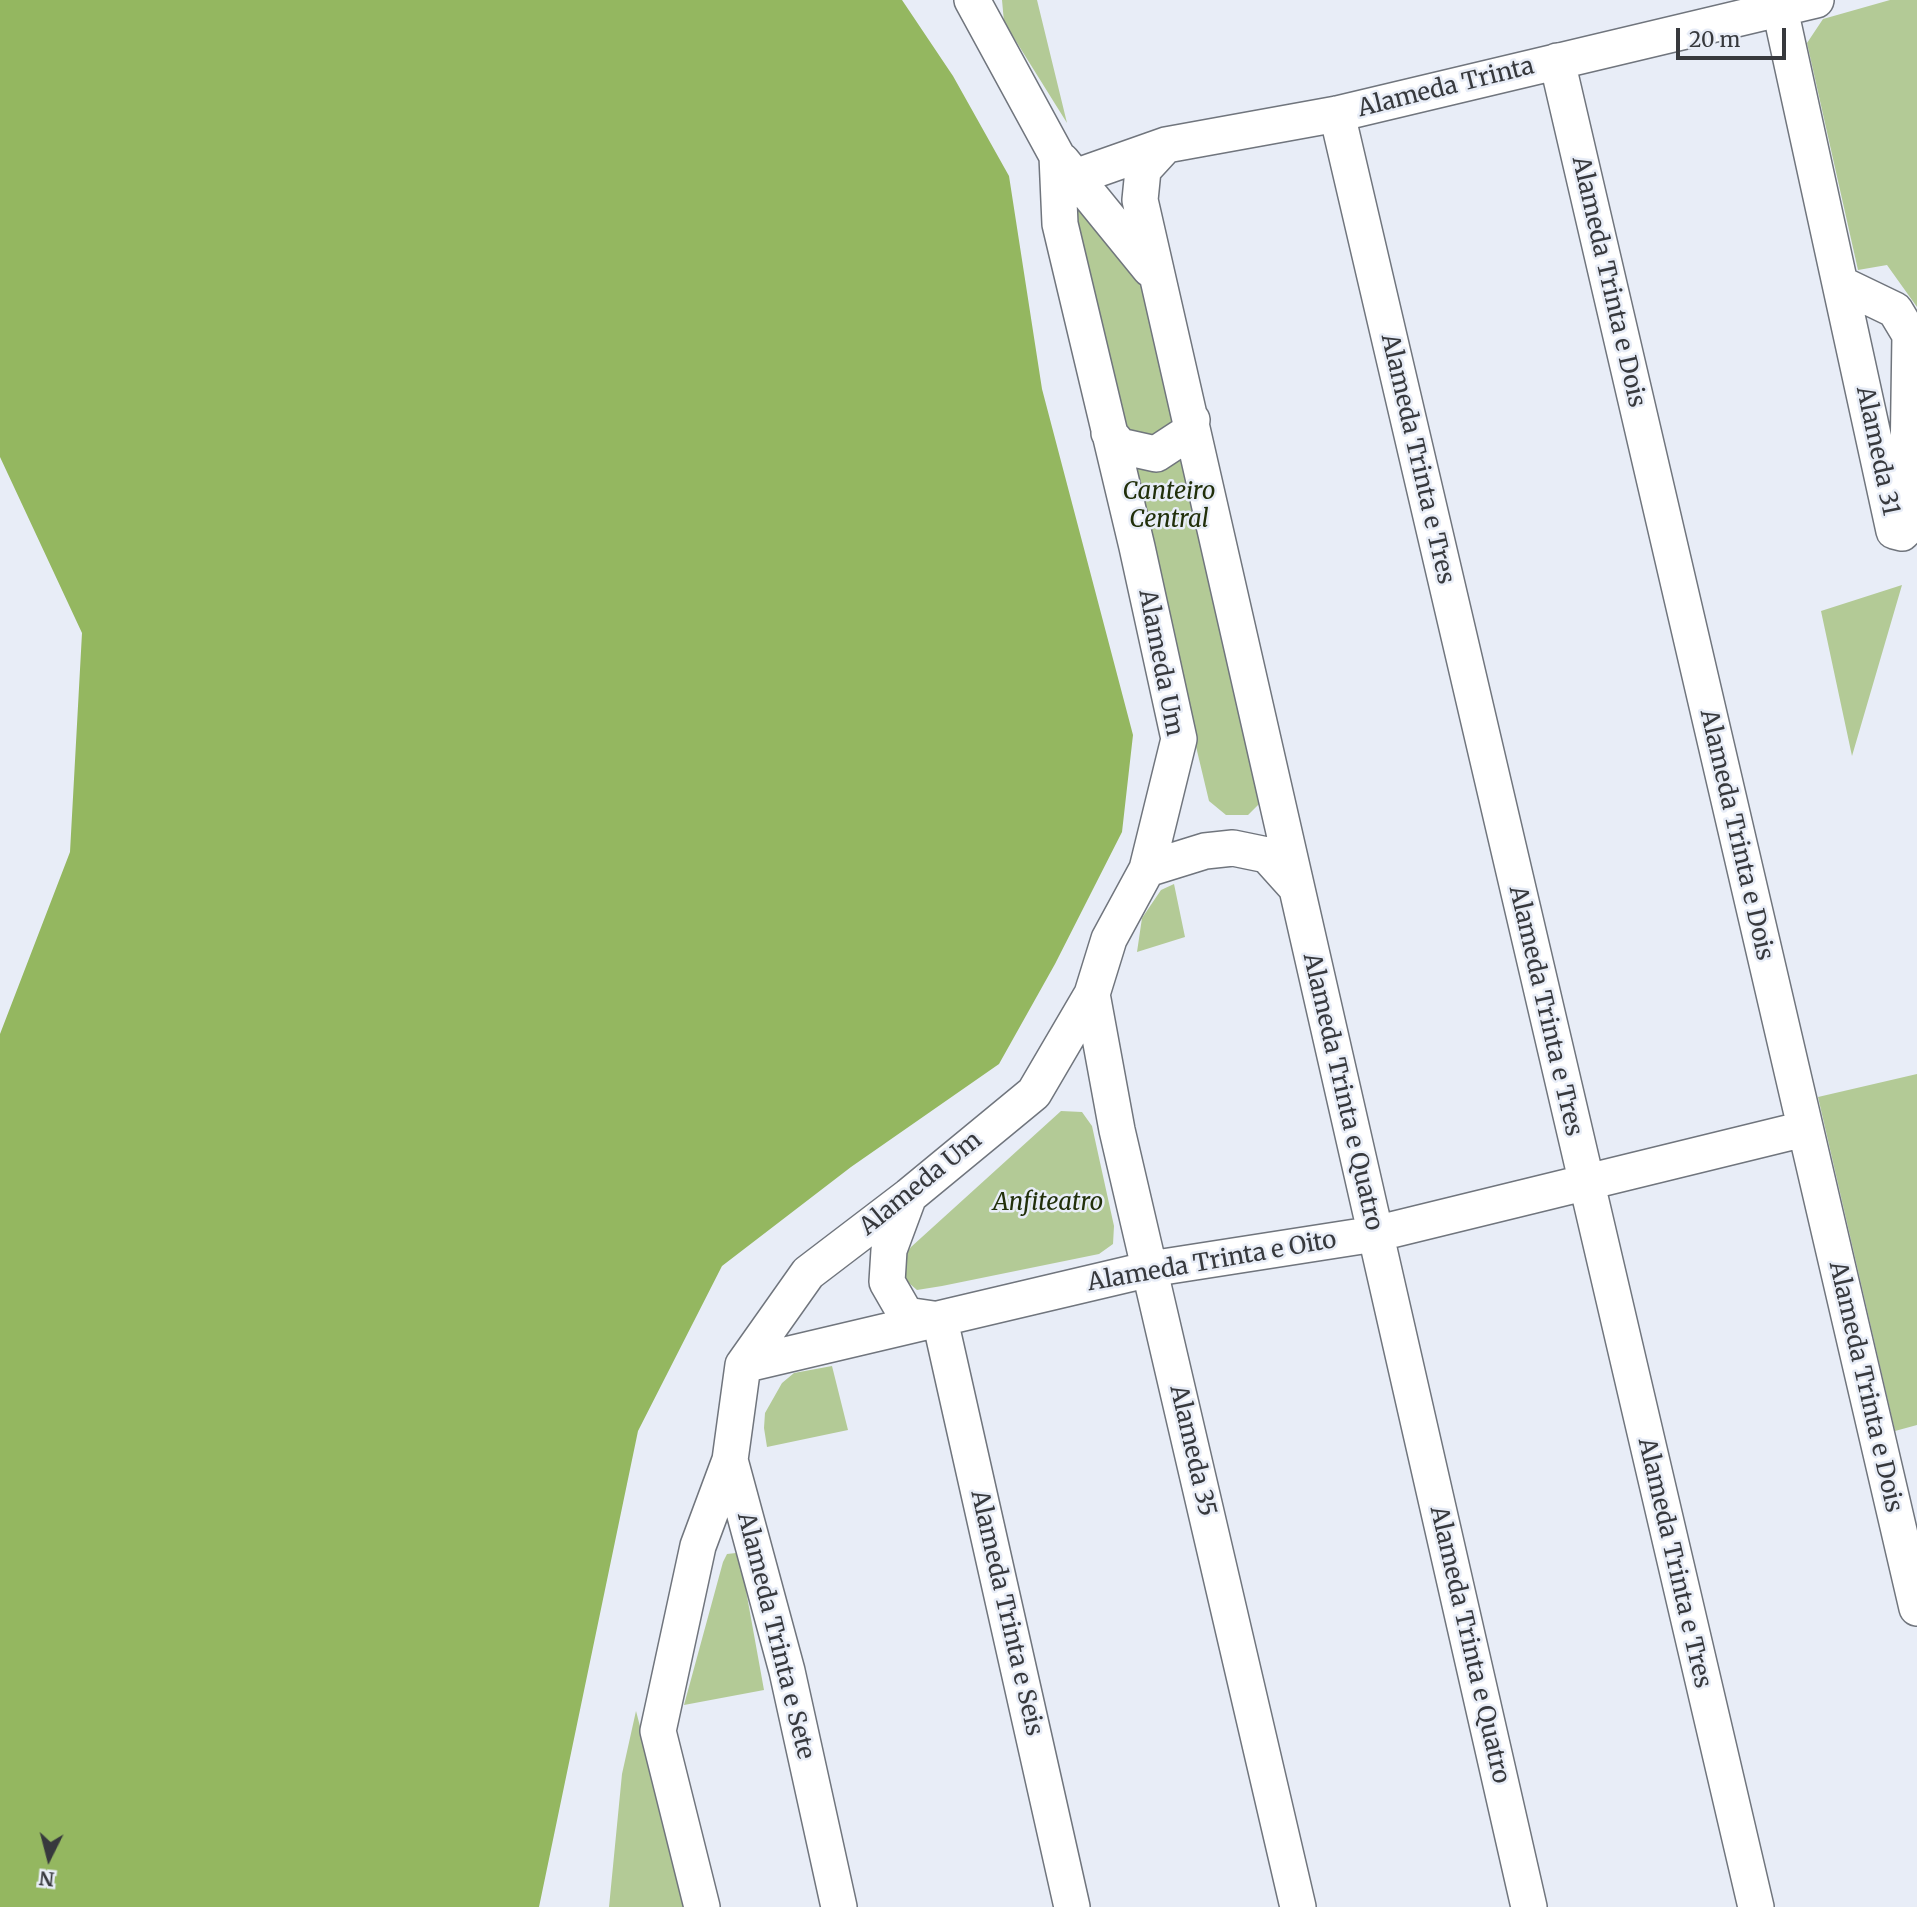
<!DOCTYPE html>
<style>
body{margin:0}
#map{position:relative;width:1917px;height:1907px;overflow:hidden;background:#e8edf7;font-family:Merriweather,serif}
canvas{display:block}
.north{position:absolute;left:14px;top:1823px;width:70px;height:70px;-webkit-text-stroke:5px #e8edf7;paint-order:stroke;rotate:186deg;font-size:19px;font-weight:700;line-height:28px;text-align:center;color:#37393d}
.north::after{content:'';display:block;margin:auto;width:24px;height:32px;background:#37393d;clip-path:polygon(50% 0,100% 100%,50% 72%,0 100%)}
.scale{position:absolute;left:1676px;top:28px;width:110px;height:32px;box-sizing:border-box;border:4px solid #37393d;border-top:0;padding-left:9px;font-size:21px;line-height:24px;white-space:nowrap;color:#37393d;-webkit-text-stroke:5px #e8edf7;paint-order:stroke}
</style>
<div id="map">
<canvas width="1917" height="1907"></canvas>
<div class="north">N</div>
<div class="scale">20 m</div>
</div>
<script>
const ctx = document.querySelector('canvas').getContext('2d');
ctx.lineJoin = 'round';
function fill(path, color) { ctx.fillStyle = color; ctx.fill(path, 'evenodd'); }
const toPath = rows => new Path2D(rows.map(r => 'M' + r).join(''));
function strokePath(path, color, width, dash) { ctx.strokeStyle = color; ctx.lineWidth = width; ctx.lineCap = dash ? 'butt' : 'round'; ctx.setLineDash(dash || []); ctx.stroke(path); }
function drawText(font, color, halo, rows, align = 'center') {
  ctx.font = font + ' Merriweather,serif'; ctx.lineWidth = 5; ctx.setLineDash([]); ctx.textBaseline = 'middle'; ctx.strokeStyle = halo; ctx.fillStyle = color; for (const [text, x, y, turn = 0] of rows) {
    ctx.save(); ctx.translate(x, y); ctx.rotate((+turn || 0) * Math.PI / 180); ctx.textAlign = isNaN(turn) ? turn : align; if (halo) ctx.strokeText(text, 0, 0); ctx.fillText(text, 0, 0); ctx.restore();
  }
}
fill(toPath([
 [1002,0,1037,0,1067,123,1004,22],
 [1890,0,1917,0,1917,307,1887,265,1858,270,1807,43,1823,19],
 [1077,202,1144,271,1174,420,1164,432,1149,439,1132,432,1118,421,1070,222],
 [1187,451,1262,801,1248,815,1226,815,1209,801,1129,466],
 [1902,585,1852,756,1821,611],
 [1174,884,1185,937,1137,952,1142,918,1161,890],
 [1917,1074,1917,1425,1895,1431,1818,1097],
 [1061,1111,1082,1112,1092,1126,1114,1226,1113,1244,1099,1254,942,1286,917,1290,903,1278,900,1263,911,1247],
 [832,1366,848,1430,767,1447,764,1428,765,1413,782,1383,794,1373],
 [736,1553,741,1563,764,1690,684,1705,723,1562,727,1554],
 [636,1711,657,1791,684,1907,609,1907,622,1774]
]), '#b3ca96');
fill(toPath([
 [0,0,902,0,953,76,1009,176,1042,389,1133,735,1122,832,1055,964,999,1064,851,1167,722,1266,638,1431,539,1907,0,1907,0,1034,70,852,82,633,0,457]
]), '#94b760');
const minor = toPath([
 [1780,9,1894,531,1902,533,1907,528,1910,335,1895,310,1841,284],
 [1557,61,1917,1608],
 [1337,114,1756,1907],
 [1166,145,1143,170,1140,200,1529,1907],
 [1062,161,1150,269],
 [1078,176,1166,145,1337,114,1816,0],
 [1109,433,1120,446,1156,454,1188,433,1192,420],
 [1147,869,1205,851,1233,848,1267,855,1294,885],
 [1092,994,1117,1130,1298,1907],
 [909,1196,889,1250,887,1282,906,1315,940,1320,1072,1907],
 [743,1365,1150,1269,1375,1234,1804,1129],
 [702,1907,658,1731,698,1546,730,1460],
 [839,1907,787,1671,730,1460,743,1365,808,1273,909,1196,1034,1093,1092,994,1109,939,1147,869,1179,739,1137,547,1060,224,1057,156,972,0]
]);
strokePath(minor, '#70757d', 38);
strokePath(minor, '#fff', 35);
drawText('24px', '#37393d', '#e8edf7', [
 ["Alameda Trinta",1446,88,-14],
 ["Alameda Trinta e Dois",1608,282,77],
 ["Alameda 31",1877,451,78],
 ["Alameda Trinta e Tres",1417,459,77],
 ["Alameda Um",1160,663,79],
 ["Alameda Trinta e Dois",1736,835,77],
 ["Alameda Trinta e Tres",1545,1011,77],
 ["Alameda Trinta e Quatro",1342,1092,77],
 ["Alameda Um",921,1184,-39],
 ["Alameda Trinta e Oito",1212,1262,-10],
 ["Alameda Trinta e Dois",1865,1387,77],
 ["Alameda 35",1192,1451,77],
 ["Alameda Trinta e Tres",1674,1563,77],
 ["Alameda Trinta e Seis",1006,1613,77],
 ["Alameda Trinta e Sete",775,1636,76],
 ["Alameda Trinta e Quatro",1469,1645,77]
]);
drawText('italic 24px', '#212f0a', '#e8edf7', [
 ["Canteiro",1169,492],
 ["Central",1169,520],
 ["Anfiteatro",1048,1203]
]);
</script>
